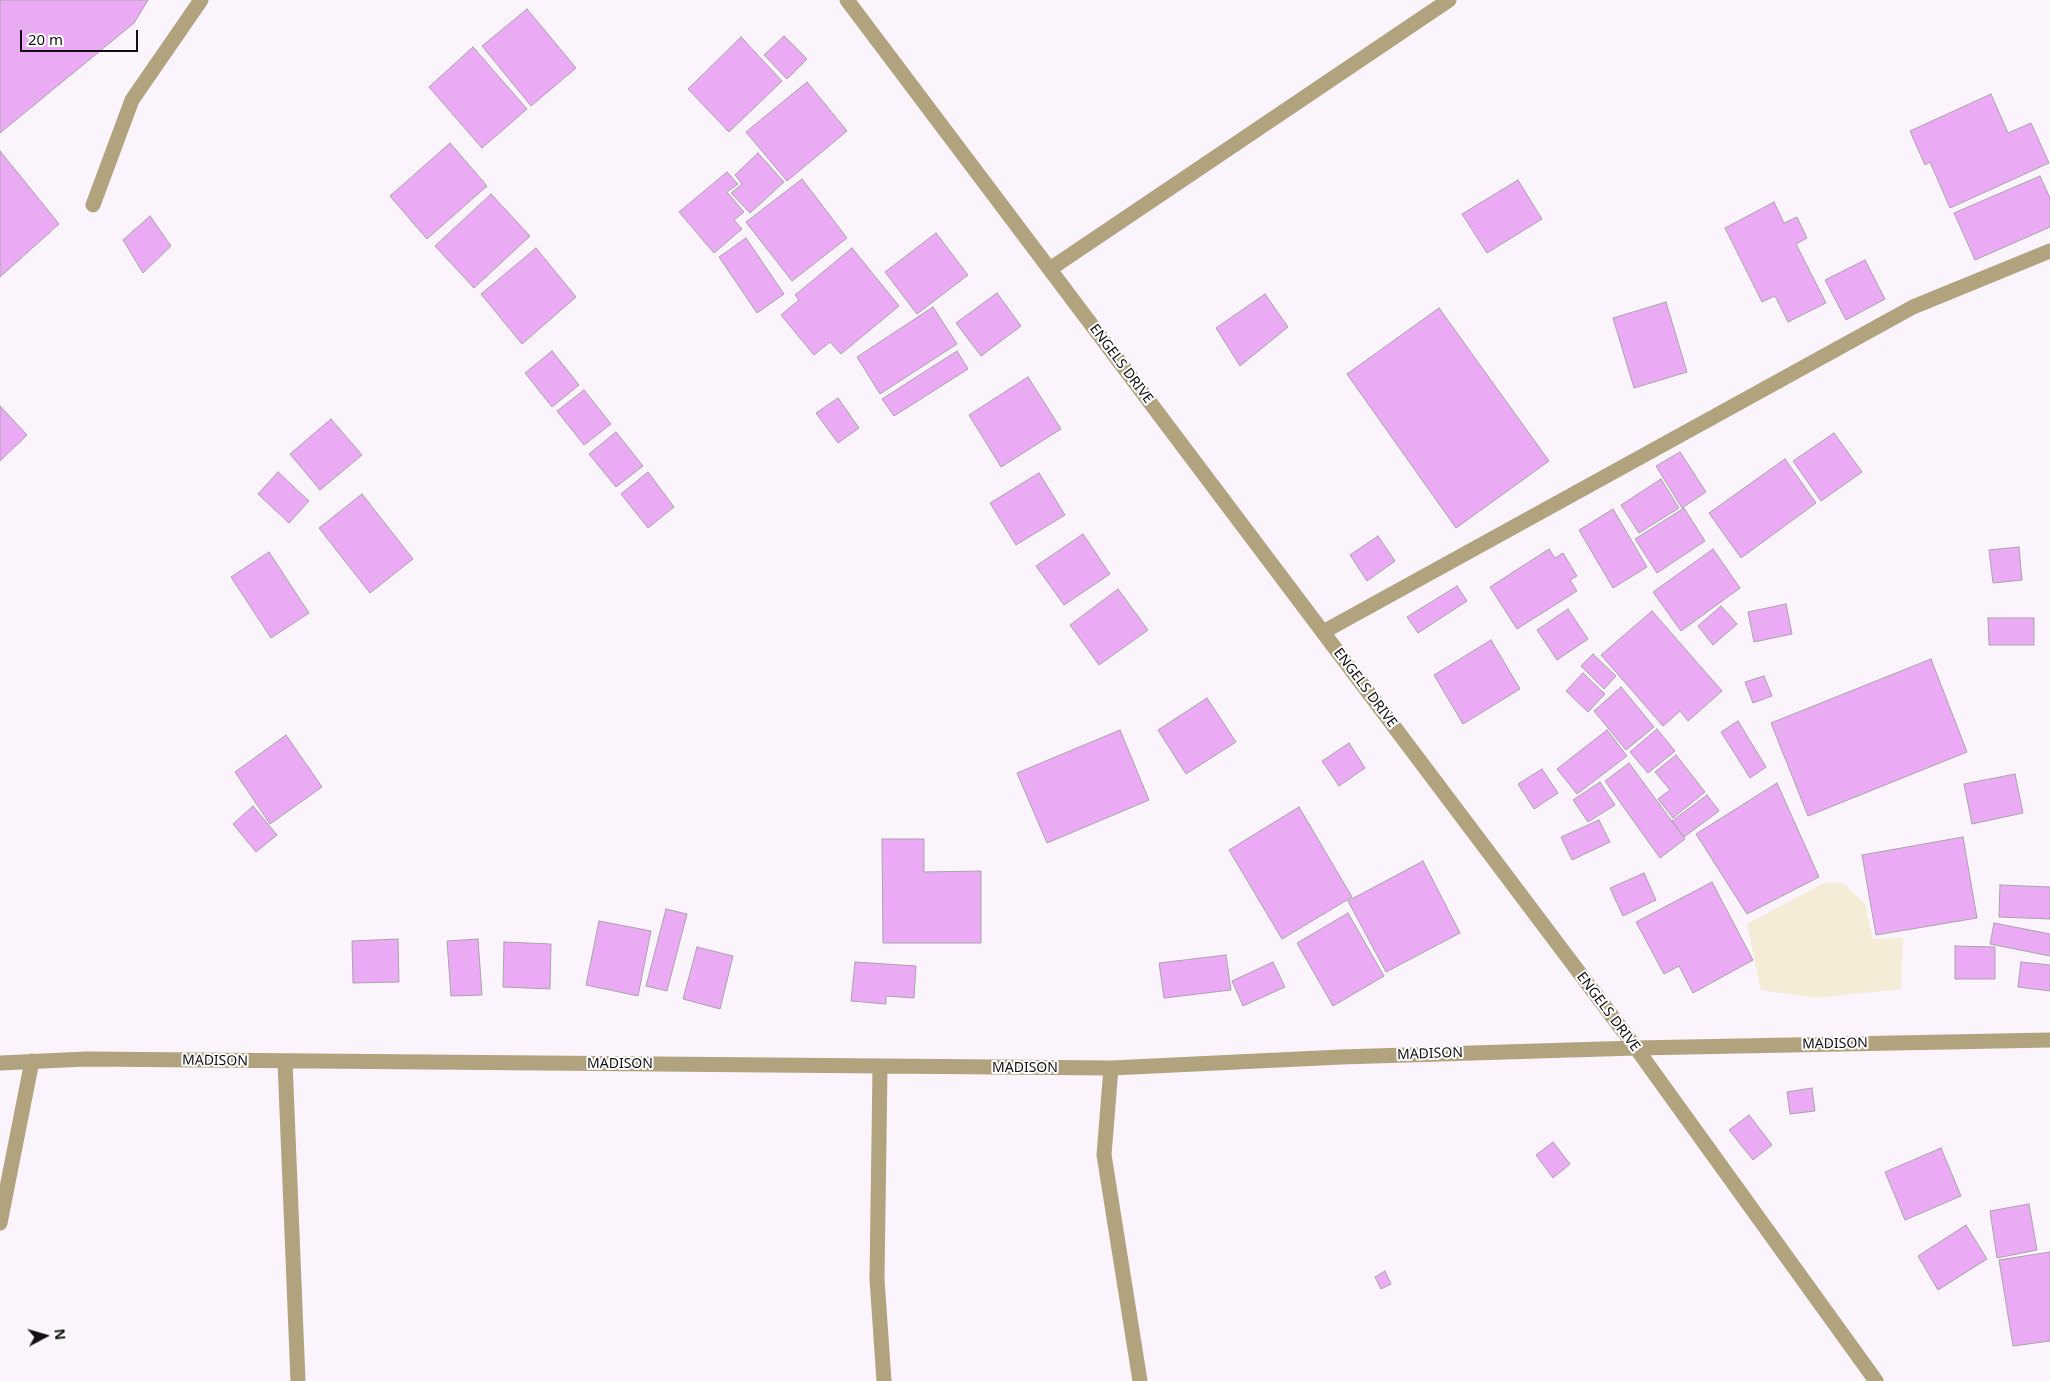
<!DOCTYPE html>
<style>
body{margin:0}
#map{position:relative;width:2050px;height:1381px;overflow:hidden;background:#fbf4fc;font-family:"Noto Sans",sans-serif}
canvas{display:block}
.north{position:absolute;left:20px;top:1311px;width:50px;height:50px;-webkit-text-stroke:4px #fff;paint-order:stroke;rotate:84deg;font-size:14px;font-weight:700;line-height:20px;text-align:center;color:#120f12}
.north::after{content:'';display:block;margin:auto;width:18px;height:22px;background:#120f12;clip-path:polygon(50% 0,100% 100%,50% 72%,0 100%)}
.scale{position:absolute;left:20px;top:30px;width:118px;height:22px;box-sizing:border-box;border:2px solid #120f12;border-top:0;padding-left:6px;font-size:15px;line-height:18px;white-space:nowrap;color:#120f12;-webkit-text-stroke:4px #fff;paint-order:stroke}
</style>
<div id="map">
<canvas width="2050" height="1381"></canvas>
<div class="north">N</div>
<div class="scale">20 m</div>
</div>
<script>
const ctx = document.querySelector('canvas').getContext('2d');
ctx.lineJoin = 'round';
function fill(path, color) { ctx.fillStyle = color; ctx.fill(path, 'evenodd'); }
const toPath = rows => new Path2D(rows.map(r => 'M' + r).join(''));
function strokePath(path, color, width, dash) { ctx.strokeStyle = color; ctx.lineWidth = width; ctx.lineCap = dash ? 'butt' : 'round'; ctx.setLineDash(dash || []); ctx.stroke(path); }
function drawText(font, color, halo, rows, align = 'center') {
  ctx.font = font + ' "Noto Sans",sans-serif'; ctx.lineWidth = 4; ctx.setLineDash([]); ctx.textBaseline = 'middle'; ctx.strokeStyle = halo; ctx.fillStyle = color; for (const [text, x, y, turn = 0] of rows) {
    ctx.save(); ctx.translate(x, y); ctx.rotate((+turn || 0) * Math.PI / 180); ctx.textAlign = isNaN(turn) ? turn : align; if (halo) ctx.strokeText(text, 0, 0); ctx.fillText(text, 0, 0); ctx.restore();
  }
}
fill(toPath([
 [1824,883,1843,883,1865,904,1873,939,1903,938,1901,989,1816,998,1761,990,1747,924]
]), '#f4ecd6');
const building = toPath([
 [0,0,148,0,134,23,0,133,0,0],
 [527,9,576,68,531,106,482,46,527,9],
 [784,36,807,59,787,79,764,55,784,36],
 [741,37,782,81,729,132,688,89,741,37],
 [473,47,527,109,482,148,429,87,473,47],
 [807,82,847,131,787,181,746,132,807,82],
 [1991,94,2008,133,2031,123,2049,163,1950,208,1930,162,1925,165,1910,131,1991,94],
 [450,143,487,186,427,239,390,196,450,143],
 [0,151,59,224,0,277,0,151],
 [758,153,784,182,750,213,731,193,742,184,735,175,758,153],
 [727,172,738,184,727,192,744,212,734,220,742,229,714,253,679,212,727,172],
 [2040,176,2050,198,2050,227,1975,260,1954,213,2040,176],
 [802,179,847,238,792,281,746,222,802,179],
 [1518,180,1542,219,1487,253,1462,214,1518,180],
 [491,194,530,236,474,288,435,246,491,194],
 [1774,202,1784,223,1797,217,1807,238,1796,244,1826,303,1788,322,1775,296,1762,302,1725,228,1774,202],
 [150,216,171,246,143,273,123,240,150,216],
 [936,233,968,275,917,314,885,272,936,233],
 [746,238,784,294,757,313,719,257,746,238],
 [536,248,576,297,522,344,481,294,536,248],
 [852,248,899,306,841,354,830,342,814,355,781,315,799,300,795,295,852,248],
 [1865,260,1885,299,1846,320,1825,280,1865,260],
 [997,293,1021,326,981,356,956,323,997,293],
 [1265,294,1288,327,1240,366,1216,328,1265,294],
 [1666,302,1687,372,1634,388,1613,318,1666,302],
 [933,307,957,344,880,394,857,357,933,307],
 [1439,308,1549,461,1456,528,1347,374,1439,308],
 [552,351,579,385,552,407,525,373,552,351],
 [957,351,968,369,894,416,882,399,957,351],
 [1028,377,1061,429,1001,467,969,415,1028,377],
 [584,390,611,424,584,445,557,411,584,390],
 [838,398,859,428,838,443,816,413,838,398],
 [0,406,27,435,0,461,0,406],
 [331,419,362,455,320,490,290,454,331,419],
 [616,432,643,466,616,487,589,454,616,432],
 [1834,433,1862,472,1821,501,1793,461,1834,433],
 [1680,452,1706,492,1682,508,1656,466,1680,452],
 [1785,459,1816,503,1741,558,1709,513,1785,459],
 [278,472,309,501,289,523,258,494,278,472],
 [648,472,674,507,648,528,621,494,648,472],
 [1039,473,1065,515,1016,545,990,503,1039,473],
 [1661,479,1679,508,1639,533,1621,505,1661,479],
 [362,494,413,559,370,593,319,528,362,494],
 [1684,508,1705,541,1657,573,1635,539,1684,508],
 [1613,509,1647,567,1613,588,1579,530,1613,509],
 [1083,534,1110,574,1064,605,1036,566,1083,534],
 [1378,536,1395,561,1367,581,1350,555,1378,536],
 [2019,547,2022,580,1993,583,1989,550,2019,547],
 [1549,549,1555,558,1563,553,1577,576,1570,580,1577,591,1517,629,1490,587,1549,549],
 [1713,549,1740,588,1681,631,1653,592,1713,549],
 [269,552,309,613,271,638,231,577,269,552],
 [1457,586,1467,601,1418,633,1407,617,1457,586],
 [1118,589,1148,630,1099,665,1070,625,1118,589],
 [1786,604,1792,634,1754,642,1748,612,1786,604],
 [1721,606,1737,624,1713,645,1698,626,1721,606],
 [1568,609,1588,639,1557,660,1537,630,1568,609],
 [1652,611,1722,691,1688,721,1680,711,1663,726,1601,655,1652,611],
 [1988,618,2034,618,2034,645,1989,645,1988,618],
 [1491,640,1520,689,1463,724,1434,675,1491,640],
 [1593,654,1616,676,1604,689,1581,666,1593,654],
 [1931,659,1967,752,1808,816,1771,723,1931,659],
 [1583,673,1605,694,1588,712,1566,691,1583,673],
 [1764,676,1772,696,1753,703,1745,682,1764,676],
 [1621,687,1654,727,1626,750,1594,711,1621,687],
 [1207,698,1236,742,1186,774,1158,730,1207,698],
 [1738,721,1766,767,1750,778,1721,732,1738,721],
 [1657,729,1675,751,1648,773,1630,752,1657,729],
 [1120,730,1149,800,1047,843,1017,773,1120,730],
 [1607,730,1627,756,1577,794,1557,769,1607,730],
 [286,735,322,787,270,824,235,772,286,735],
 [1349,743,1365,768,1339,786,1322,761,1349,743],
 [1676,755,1705,792,1673,818,1658,799,1670,790,1655,772,1676,755],
 [1629,763,1685,839,1660,858,1605,781,1629,763],
 [1542,769,1558,793,1534,809,1518,784,1542,769],
 [2015,774,2023,813,1972,824,1964,784,2015,774],
 [1600,782,1615,805,1588,822,1573,800,1600,782],
 [1777,783,1819,877,1747,914,1696,834,1777,783],
 [1707,795,1719,811,1684,837,1672,821,1707,795],
 [253,806,277,835,256,852,233,824,253,806],
 [1299,807,1352,897,1282,939,1229,850,1299,807],
 [1599,820,1610,842,1572,860,1561,837,1599,820],
 [1963,837,1977,918,1876,935,1862,855,1963,837],
 [882,839,924,839,924,872,981,871,981,943,883,943,882,839],
 [1423,861,1460,933,1386,972,1348,901,1423,861],
 [1644,873,1656,900,1623,916,1610,888,1644,873],
 [1712,882,1753,960,1693,993,1679,966,1664,974,1636,922,1712,882],
 [2000,885,2050,887,2050,919,1999,917,2000,885],
 [666,909,687,914,667,991,646,986,666,909],
 [1348,913,1384,976,1333,1006,1297,943,1348,913],
 [599,921,651,931,638,996,586,985,599,921],
 [1994,923,2050,934,2050,956,1990,944,1994,923],
 [398,939,399,982,353,983,352,941,398,939],
 [478,939,482,995,451,996,447,941,478,939],
 [504,942,551,944,550,989,503,987,504,942],
 [1955,946,1995,947,1995,979,1955,979,1955,946],
 [697,947,733,956,720,1009,683,999,697,947],
 [1226,955,1231,990,1164,998,1159,963,1226,955],
 [855,962,916,966,914,998,886,996,886,1004,851,1001,855,962],
 [1273,962,1285,987,1243,1006,1232,981,1273,962],
 [2021,962,2050,965,2050,991,2018,987,2021,962],
 [1812,1088,1815,1111,1790,1114,1787,1092,1812,1088],
 [1749,1115,1772,1145,1753,1160,1729,1130,1749,1115],
 [1553,1142,1570,1164,1553,1178,1536,1155,1553,1142],
 [1941,1148,1961,1196,1905,1220,1885,1172,1941,1148],
 [2029,1204,2037,1250,1997,1258,1990,1211,2029,1204],
 [1966,1225,1987,1259,1938,1290,1918,1256,1966,1225],
 [2050,1252,2050,1341,2013,1346,1999,1260,2050,1252],
 [1385,1271,1391,1284,1381,1289,1375,1277,1385,1271]
]);
fill(building, '#eaabf4');
strokePath(building, '#a9a3aa', 1);
strokePath(toPath([
 [847,0,1636,1048,1876,1381],
 [93,205,132,100,201,0],
 [1050,269,1449,0],
 [1323,632,1913,307,2050,251],
 [285,1061,298,1381],
 [0,1063,86,1059,1111,1068,1341,1057,1636,1048,2050,1040],
 [880,1067,877,1279,884,1381],
 [1111,1068,1104,1155,1140,1381],
 [0,1223,32,1061]
]), '#b0a37d', 15);
drawText('14px', '#120f12', '#fff', [
 ["ENGELS DRIVE",1121,364,53],
 ["ENGELS DRIVE",1365,688,53],
 ["ENGELS DRIVE",1608,1012,53],
 ["MADISON",1835,1044,-1],
 ["MADISON",1430,1054,-2],
 ["MADISON",215,1061,1],
 ["MADISON",620,1064],
 ["MADISON",1025,1068]
]);
</script>
